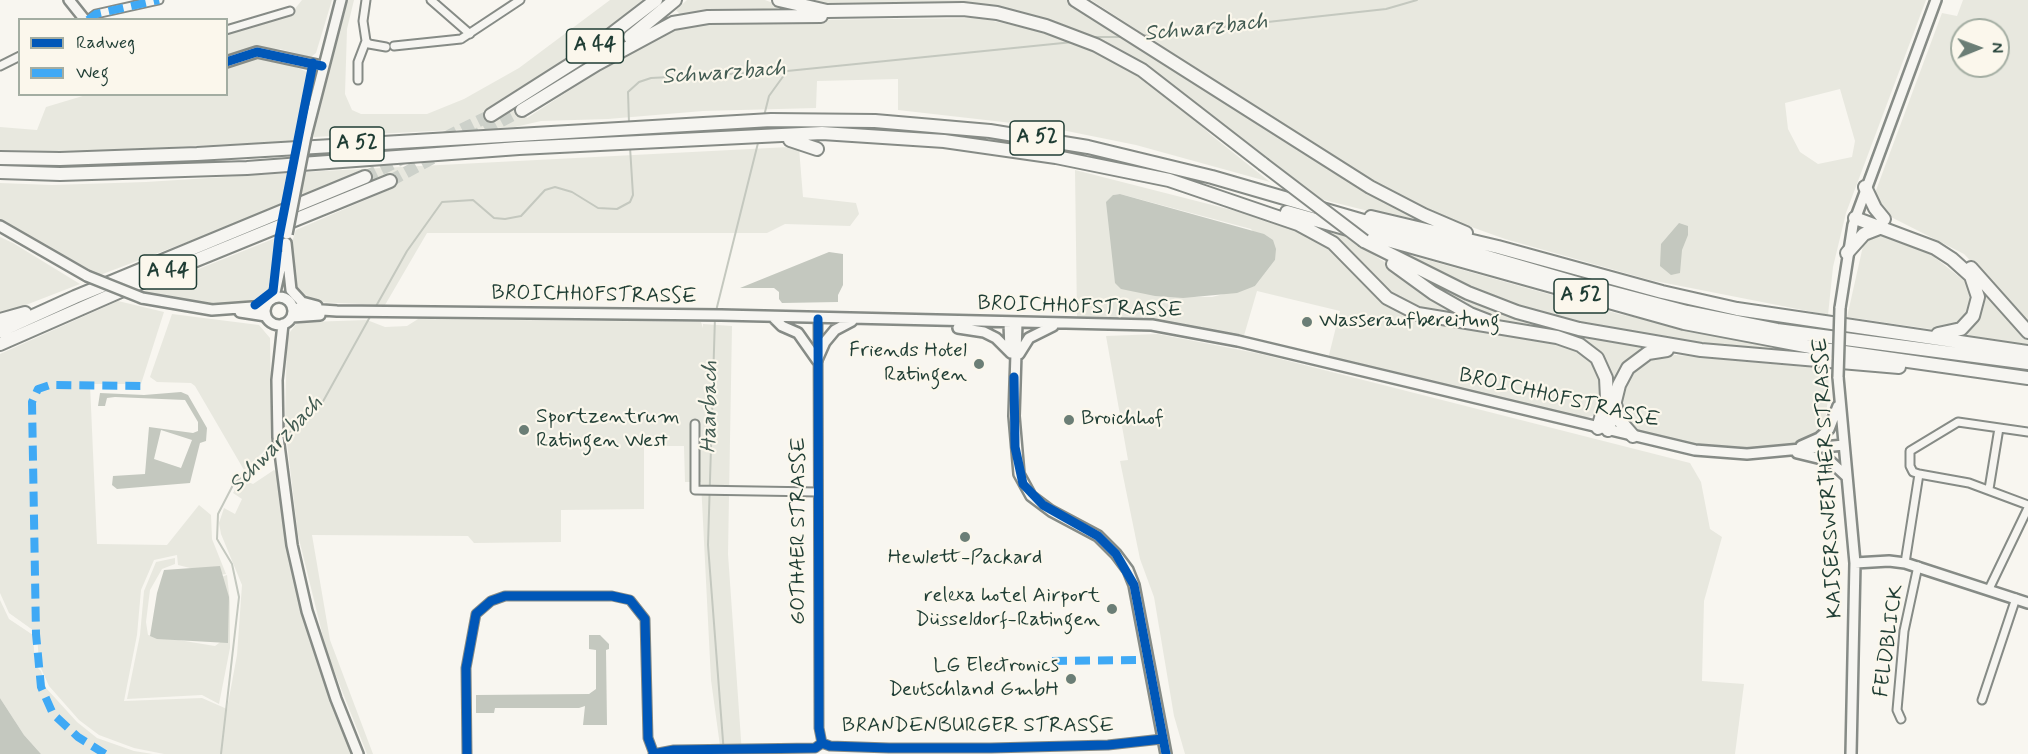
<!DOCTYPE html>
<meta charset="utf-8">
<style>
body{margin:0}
#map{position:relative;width:2028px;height:754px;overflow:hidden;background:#f8f6f0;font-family:Mynerve,sans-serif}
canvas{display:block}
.legend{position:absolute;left:18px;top:18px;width:210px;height:78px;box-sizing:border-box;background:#fbf7ec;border:2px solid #a3ada2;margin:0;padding:8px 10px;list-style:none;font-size:18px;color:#1f3d34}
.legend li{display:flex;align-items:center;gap:12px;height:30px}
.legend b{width:30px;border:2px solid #a3ada2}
.north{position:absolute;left:1950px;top:18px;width:60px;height:60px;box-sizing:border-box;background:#fbf7ec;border:2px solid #a3ada2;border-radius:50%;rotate:89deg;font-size:16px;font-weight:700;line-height:24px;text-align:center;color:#1f3d34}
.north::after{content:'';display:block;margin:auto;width:21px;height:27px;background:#6b7e76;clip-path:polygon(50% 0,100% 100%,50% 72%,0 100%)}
</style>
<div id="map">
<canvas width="2028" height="754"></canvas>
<ul class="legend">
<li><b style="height:8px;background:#0057b8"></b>Radweg</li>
<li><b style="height:8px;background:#3fa9f5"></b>Weg</li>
</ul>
<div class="north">N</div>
</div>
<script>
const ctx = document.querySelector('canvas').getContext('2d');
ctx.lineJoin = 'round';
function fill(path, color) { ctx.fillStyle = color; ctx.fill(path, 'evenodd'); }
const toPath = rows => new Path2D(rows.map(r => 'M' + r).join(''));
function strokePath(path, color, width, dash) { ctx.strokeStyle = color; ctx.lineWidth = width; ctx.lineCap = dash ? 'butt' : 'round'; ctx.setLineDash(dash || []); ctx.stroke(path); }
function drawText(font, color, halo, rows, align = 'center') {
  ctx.font = font + ' Mynerve,sans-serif'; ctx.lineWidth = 4.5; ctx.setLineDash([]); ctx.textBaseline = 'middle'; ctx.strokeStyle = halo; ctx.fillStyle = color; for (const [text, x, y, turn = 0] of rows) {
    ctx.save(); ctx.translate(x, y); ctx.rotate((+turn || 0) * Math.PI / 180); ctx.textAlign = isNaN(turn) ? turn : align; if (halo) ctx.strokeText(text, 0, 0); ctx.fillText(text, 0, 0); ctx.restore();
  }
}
fill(toPath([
 [302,0,332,0,316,53,311,57,280,49,258,48,227,59,227,34,290,15],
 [348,0,354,0,347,29,345,94,352,110,361,114,427,114,464,99,519,68,610,0,644,0,582,48,486,109,493,118,518,104,527,118,644,42,690,24,792,20,979,18,1044,32,1101,55,1136,74,1169,96,1211,135,1270,182,1136,145,1047,127,898,110,898,79,817,81,816,108,703,111,608,119,541,121,515,127,313,137],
 [687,0,765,0,800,13,683,18,676,10],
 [794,0,1069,0,1108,26,1445,230,1320,199,1225,125,1143,66,1109,45,1049,21,964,3,821,6],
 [1091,0,1926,0,1846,213,1833,267,1828,315,1650,280,1505,239,1452,220,1410,202,1341,162],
 [1840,89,1855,141,1852,157,1818,164,1800,152,1788,129,1785,103],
 [1963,0,2028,0,2028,321,1964,254,1889,216,1880,206,1875,193,1942,13,1957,16],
 [1962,30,1998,30,1998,66,1962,66],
 [257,56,286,63,305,71,310,76,297,141,66,152,0,150,0,127,37,130,46,107,86,95,226,94,227,66],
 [789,147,799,148,803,197,856,203,859,214,850,226,785,224,767,233,427,233,385,305,314,302,298,294,291,279,293,239,296,230,393,188,388,176,368,184,361,170,299,199,304,172],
 [1075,170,1279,222,1308,234,1330,247,1398,309,1567,343,1597,364,1604,390,1596,415,1584,418,1328,359,1340,311,1257,291,1243,339,1159,322,1077,318],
 [1120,194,1251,229,1275,260,1255,286,1212,297,1156,296,1113,195],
 [288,173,282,206,100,275,0,221,0,183,52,185,146,182],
 [1313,228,1344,236,1480,323,1403,305],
 [1887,234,1928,252,1967,283,1971,295,1970,307,1964,319,1954,326,1937,330,1847,317,1863,246,1872,237],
 [0,237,13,243,80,284,0,315],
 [278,237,272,291,262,298,224,305,179,302,139,293],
 [1399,252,1619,314,1813,355,1669,340,1581,325,1520,307,1468,288],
 [1420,278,1483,306,1528,321,1579,335,1654,349,1643,353,1613,397,1596,352,1469,312],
 [1978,283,2028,336,2028,346,1950,337,1966,329],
 [118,301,164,312,141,384,90,384,97,544,167,545,199,505,211,515,212,539,226,574,218,575,178,565,177,555,154,560,141,590,137,635,124,701,202,698,227,709,237,655,242,585,221,534,219,523,224,508,235,514,242,499,233,493,241,479,253,484,274,470,278,473,285,526,316,656,354,754,164,754,134,748,99,735,79,720,49,686,39,664,37,633,9,613,0,593,0,354],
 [172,314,259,325,270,338,272,444,244,470,195,386,191,383,157,382,150,377],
 [418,319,701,322,703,328,703,324,732,326,728,554,742,754,721,754,720,746,711,680,701,482,685,482,684,446,644,446,644,509,561,510,561,542,474,543,468,536,312,535,330,640,373,754,367,754,327,653,298,535,285,426,287,336,296,324,308,322,367,320,385,327,407,326],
 [1158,334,1261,354,1690,463,1701,482,1710,529,1722,537,1704,601,1702,681,1744,684,1735,754,1185,754,1174,716,1154,597,1140,559,1120,461,1128,460,1106,336],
 [1665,354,1828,369,1829,393,1824,427,1817,434,1799,442,1762,449,1734,450,1708,448,1635,429,1628,424,1619,405,1627,377,1647,358],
 [175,558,175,564,162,569,150,590,146,622,148,635,215,646,223,640,221,577,227,575,230,602,230,648,219,704,202,695,127,699,140,635,144,591,156,562],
 [0,600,9,619,33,635,35,665,41,671,46,688,77,722,97,738,134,751,153,754,41,754,24,735,0,698]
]), '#e8e8df');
fill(toPath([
 [1120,194,1264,234,1273,240,1276,249,1275,260,1255,286,1237,293,1183,298,1155,296,1121,289,1115,283,1106,202,1113,195],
 [1679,223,1688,226,1688,235,1682,250,1680,273,1671,275,1660,266,1661,244],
 [829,252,843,254,843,285,838,295,838,302,782,303,779,299,779,292,774,288,740,288],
 [181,392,188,395,207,428,206,441,200,443,190,483,117,489,112,485,113,476,145,474,149,427,193,433,198,431,198,422,185,400,115,397,107,398,105,406,98,406,100,393,144,395],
 [161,430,192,440,181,468,154,459],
 [220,566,229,597,228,643,157,639,150,636,157,593,164,570],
 [589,635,600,635,609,644,609,649,606,650,607,725,583,725,585,706,579,708,495,708,494,713,476,713,476,695,589,694,596,689,596,650,589,649],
 [0,698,24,735,41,754,0,754]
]), '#c4c8bf');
strokePath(toPath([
 [1140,36,1386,9,1417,0],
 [1090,37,1126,37],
 [764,116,769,96,787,71],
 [629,123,628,92,639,82,651,78,787,71,1073,42],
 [375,308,407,251,442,202,473,200,494,218,505,219,521,216,545,190,555,187,572,192,598,208,617,209,630,202,633,195,630,147],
 [716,311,759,139],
 [715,317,708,545,724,754],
 [283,438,321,405,371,315],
 [221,754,239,597,232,564,217,539,218,514,233,485,276,444]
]), '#c4c8bf', 2);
strokePath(toPath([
 [365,177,491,115],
 [390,181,522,110]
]), '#cdd1ca', 12, [12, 6]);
const street = toPath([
 [366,0,363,21,366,41,369,44,386,47],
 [431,0,470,34],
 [88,20,96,14,159,0],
 [226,30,290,11],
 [394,46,461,39,520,0],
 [0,66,20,56],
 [358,80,358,62,366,41],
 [818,319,819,728,822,743],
 [695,424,695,490,818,492],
 [1919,474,1969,483,2028,505],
 [1989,489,1999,428],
 [1905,563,1919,474,1913,472,1910,466,1910,451,1958,422,2028,432],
 [1989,589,2028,508],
 [1982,700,2016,598],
 [1901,719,1897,710,1904,631,1918,566],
 [822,743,830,746,889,748,991,748,1108,745,1162,739],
 [467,754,466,668,476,614,491,601,505,596,612,596,630,600,645,619,648,738,654,754],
 [653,754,674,750,815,748,822,743]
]);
const secondary = toPath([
 [69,0,85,20],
 [226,62,257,52,322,66],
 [306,136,341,0],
 [0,226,87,276],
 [286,243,291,290,302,302,317,306],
 [274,297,283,256],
 '265 311a14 14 0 1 1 28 0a14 14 0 1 1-28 0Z',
 [142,298,212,310,266,306],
 [293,308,337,311,721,315,1152,325,1238,341,1695,450,1747,454,1844,445],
 [1840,308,1853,225,1936,0],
 [240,312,266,316],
 [292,317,320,315],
 [774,318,782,326,798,333,817,360],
 [1009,322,1010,351],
 [1017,322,1014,416,1019,474,1031,496,1051,511,1098,536,1116,554,1128,570,1134,585,1166,754],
 [283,324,277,380,278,437,292,545,307,611,336,699,358,754],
 [958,328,984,332,996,338,1011,353],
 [1019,354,1029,338,1053,326],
 [817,360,825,342,835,330,852,321],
 [1838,377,1855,563,1851,754],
 [1801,446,1819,438,1829,429,1838,406],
 [1797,453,1830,461,1847,477],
 [1855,563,1889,561,1905,563,2028,603]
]);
const highway = toPath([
 [779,0,827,11,963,9,997,13,1046,26,1096,45,1142,70,1263,164],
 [1075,0,1370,187,1424,215,1466,233],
 [630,37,675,0],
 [522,110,597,64,673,23,708,17,821,16],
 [491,115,579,59,656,0],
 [790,140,817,149],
 [0,158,60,159,197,154,771,120,875,121,990,131,1088,147,1212,177,1584,285,1687,312,1777,330,2028,363],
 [0,172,60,174,247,168,519,148,822,133,944,141,1056,157,1169,180,1298,224,1333,243,1387,298,1418,314,1557,337,1580,345,1597,358,1606,378,1607,398,1598,428],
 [1865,187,1875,208,1884,219],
 [1287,212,1684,323,1816,348,2028,378],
 [1371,217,1498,247,1662,292,1737,309,2028,352],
 [1855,218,1935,248,1952,259,1971,276,1978,297,1973,316,1961,329,1938,334],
 [1364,241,1468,293,1517,312,1579,329,1701,350,1899,367],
 [1847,253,1864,234,1882,227],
 [1393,264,1433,293,1470,314,1488,321],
 [1971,268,2028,332],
 [0,320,25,313],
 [0,331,75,297,365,177],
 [0,344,130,287,390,181],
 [1615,404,1620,421,1633,436],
 [1608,430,1619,385,1628,368,1648,353,1667,350]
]);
strokePath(street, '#868b86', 11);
strokePath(secondary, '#868b86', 14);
strokePath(highway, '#868b86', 16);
strokePath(street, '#f6f5f1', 7);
strokePath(secondary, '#f6f5f1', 9);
strokePath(highway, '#f6f5f1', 12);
const secondaryBridge = toPath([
 [287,234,306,136],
 [87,276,142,298],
 [1838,377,1840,308]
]);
const highwayBridge = toPath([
 [1263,164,1364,241]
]);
strokePath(secondaryBridge, '#868b86', 14, []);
strokePath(highwayBridge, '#868b86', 16, []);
strokePath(secondaryBridge, '#f6f5f1', 9);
strokePath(highwayBridge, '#f6f5f1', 12);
strokePath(toPath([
 [88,20,96,14,159,0],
 [1052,661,1147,660],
 [105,754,78,737,53,714,41,687,36,634,32,402,38,389,50,385,147,386]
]), '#3fa9f5', 8, [15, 8]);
strokePath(toPath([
 [226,62,257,52,322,66],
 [255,305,273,291,279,237,313,63],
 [818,319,819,728,822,743],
 [1014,377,1015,447,1023,484,1043,505,1098,536,1116,554,1134,585,1166,754],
 [822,743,830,746,889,748,991,748,1108,745,1162,739],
 [467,754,466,668,476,614,491,601,505,596,612,596,630,600,645,619,648,738,654,754],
 [653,754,674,750,815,748,822,743]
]), '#0057b8', 9);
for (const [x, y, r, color] of [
 [1307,322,6,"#6b7e76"],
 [979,364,6,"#6b7e76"],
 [1069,420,6,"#6b7e76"],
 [524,430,6,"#6b7e76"],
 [965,537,6,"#6b7e76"],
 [1112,609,6,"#6b7e76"],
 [1071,679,6,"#6b7e76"]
]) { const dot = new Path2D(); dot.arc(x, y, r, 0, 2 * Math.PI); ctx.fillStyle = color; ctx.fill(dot); strokePath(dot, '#fbf7ec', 2); }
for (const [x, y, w] of [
 [595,46,57],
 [1037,138,54],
 [357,144,54],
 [168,272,57],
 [1581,296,54]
]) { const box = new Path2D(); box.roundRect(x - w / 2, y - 17, w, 34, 4.5); ctx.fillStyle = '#fbf7ec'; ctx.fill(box); strokePath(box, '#1f3d34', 1.5); }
drawText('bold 20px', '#1f3d34', null, [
 ["A 44",595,46],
 ["A 52",1037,138],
 ["A 52",357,144],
 ["A 44",168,272],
 ["A 52",1581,296]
]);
drawText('21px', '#1f3d34', '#fbf7ec', [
 ["BROICHHOFSTRASSE",594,296,1],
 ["BROICHHOFSTRASSE",1080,308,2],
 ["BROICHHOFSTRASSE",1559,399,13],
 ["KAISERSWERTHER STRASSE",1829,478,-93],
 ["GOTHAER STRASSE",800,531,-90],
 ["FELDBLICK",1890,641,-82],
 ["BRANDENBURGER STRASSE",978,727]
]);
drawText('21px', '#1f3d34', '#fbf7ec', [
 ["Wasseraufbereitung",1319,322],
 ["Friends Hotel",967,352,"right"],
 ["Ratingen",967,376,"right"],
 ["Sportzentrum",536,418],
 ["Ratingen West",536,442],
 ["Broichhof",1081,420],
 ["Hewlett-Packard",965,559,"center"],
 ["relexa hotel Airport",1100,597,"right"],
 ["Düsseldorf-Ratingen",1100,621,"right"],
 ["LG Electronics",1059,667,"right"],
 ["Deutschland GmbH",1059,691,"right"]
], 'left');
drawText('italic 22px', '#425b52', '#fbf7ec', [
 ["Schwarzbach",1206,29,-6],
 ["Schwarzbach",724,74,-4],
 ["Haarbach",711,407,-89],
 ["Schwarzbach",277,445,-46]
]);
</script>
